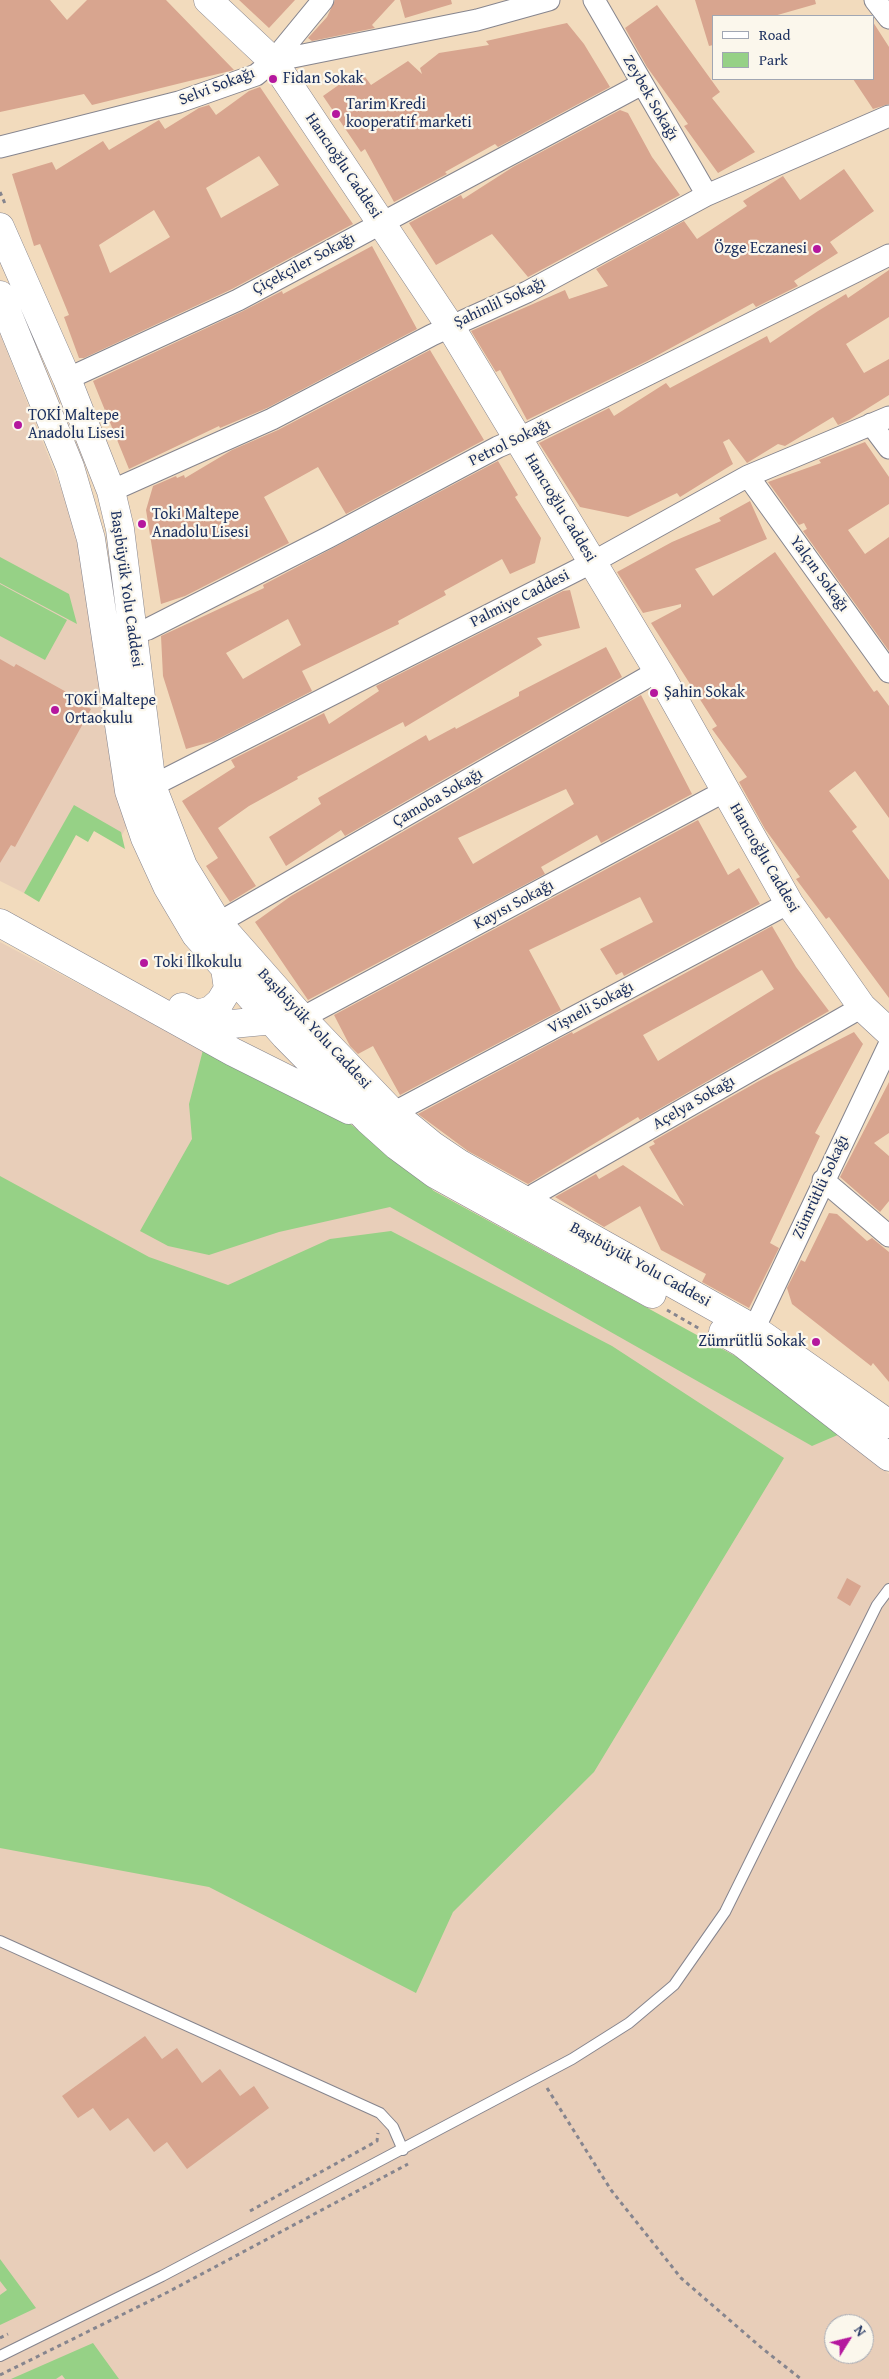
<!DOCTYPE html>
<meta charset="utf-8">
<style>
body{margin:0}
#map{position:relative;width:889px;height:2379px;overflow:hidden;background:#f2dbbd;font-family:"Gentium Book Plus",serif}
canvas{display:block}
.legend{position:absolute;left:712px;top:15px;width:162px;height:65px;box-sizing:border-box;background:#fbf7ec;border:1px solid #a1a7b3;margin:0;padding:6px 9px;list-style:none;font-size:15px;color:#1b2f5e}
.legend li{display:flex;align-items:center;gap:10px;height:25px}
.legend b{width:25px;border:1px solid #a1a7b3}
.north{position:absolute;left:824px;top:2314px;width:50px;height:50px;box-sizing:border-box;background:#fbf7ec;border:1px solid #a1a7b3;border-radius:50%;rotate:54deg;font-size:14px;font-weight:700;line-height:20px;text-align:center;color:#1b2f5e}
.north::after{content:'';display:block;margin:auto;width:18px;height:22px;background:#b5179e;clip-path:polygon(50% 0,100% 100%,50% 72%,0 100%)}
</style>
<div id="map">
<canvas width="889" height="2379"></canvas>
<ul class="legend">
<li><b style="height:6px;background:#fff"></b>Road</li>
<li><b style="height:14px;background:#96d186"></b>Park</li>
</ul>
<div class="north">N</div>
</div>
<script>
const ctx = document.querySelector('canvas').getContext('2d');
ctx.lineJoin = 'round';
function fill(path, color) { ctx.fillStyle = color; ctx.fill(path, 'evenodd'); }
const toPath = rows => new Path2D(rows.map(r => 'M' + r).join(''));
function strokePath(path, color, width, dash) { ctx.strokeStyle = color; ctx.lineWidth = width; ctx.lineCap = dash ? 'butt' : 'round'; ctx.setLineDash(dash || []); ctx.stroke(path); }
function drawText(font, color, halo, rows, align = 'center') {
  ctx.font = font + ' "Gentium Book Plus",serif'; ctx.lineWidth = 4.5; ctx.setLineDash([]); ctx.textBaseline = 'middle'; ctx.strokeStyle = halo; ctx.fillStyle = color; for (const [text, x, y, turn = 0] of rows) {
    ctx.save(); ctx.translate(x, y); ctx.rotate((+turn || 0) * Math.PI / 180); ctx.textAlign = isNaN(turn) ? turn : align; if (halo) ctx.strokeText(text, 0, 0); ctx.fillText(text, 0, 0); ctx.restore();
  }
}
fill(toPath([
 [0,334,72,516,95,614,129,822,122,835,74,806,24,893,0,881],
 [0,942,268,1085,348,1122,434,1191,840,1434,889,1474,889,2379,0,2379],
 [834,2324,864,2324,864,2354,834,2354]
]), '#e8ceb9');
fill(toPath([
 [0,557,69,594,77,624,0,583],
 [0,584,67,620,45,660,0,636],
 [74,805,121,832,125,849,94,831,88,842,76,835,39,902,24,893],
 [203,1050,269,1085,348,1122,434,1191,737,1357,840,1434,812,1446,390,1207,279,1232,209,1255,168,1246,140,1231,192,1139,189,1104],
 [0,1176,149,1257,228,1285,330,1239,391,1231,612,1346,784,1458,594,1772,453,1912,416,1993,209,1887,0,1848],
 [0,2259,36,2308,0,2325,0,2295,7,2290,0,2281],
 [93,2343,119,2379,65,2379,62,2375,56,2379,11,2379]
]), '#96d186');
fill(toPath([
 [0,0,50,0,67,20,87,0,166,0,234,70,92,105,84,94,0,112],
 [239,0,295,0,269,28],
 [335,0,395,0,372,25,375,28,312,41,308,38,327,17],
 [400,0,451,0,452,4,405,18],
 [695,0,815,0,816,4,774,16,713,16,713,45,709,46],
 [657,5,720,92,712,98,755,152,718,173,684,126,688,124,647,67,625,28],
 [873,22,889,47,889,104,873,109,853,79,873,79],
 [567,23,584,44,610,87,498,147,495,144,445,172,447,174,394,202,365,149,361,152,323,96,360,70,371,85,408,61,422,74,420,68,439,53,489,45,486,41],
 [260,87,353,224,232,289,84,358,79,358,64,317,69,315,40,244,34,246,12,174,52,162,56,170,103,141,109,150,159,120,165,129,199,108,209,105,216,115,249,91],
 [259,156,279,185,221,218,206,188],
 [154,210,170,237,110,273,99,245],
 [620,110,628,113,652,157,680,195,528,277,492,234,436,265,409,223,461,195,463,199,513,167],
 [844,169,874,211,830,242,838,253,794,281,798,286,756,307,753,303,647,361,527,420,500,370,496,372,471,331,565,290,569,299,608,286,596,269,684,221,697,239,747,206,743,201,783,176,800,200],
 [372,246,417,329,267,408,220,428,219,426,129,469,93,381,243,311,282,291,283,294],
 [889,270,889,317,846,344,864,373,889,359,889,395,849,420,838,425,833,417,785,446,778,444,747,463,729,439,723,442,733,464,680,497,677,493,628,517,580,507,539,443,609,408,614,416,666,383,670,388,767,336,770,343,818,311,846,294,848,298],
 [430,350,484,440,346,514,318,467,264,497,289,543,185,596,161,604,146,510,153,486,176,476,177,478,184,475,185,478,232,450,278,430],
 [865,442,889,477,889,504,848,530,865,554,889,537,889,651,803,531,807,529,804,523,799,525,768,482,821,463,819,460],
 [498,461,518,495,515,497,541,538,535,563,510,574,502,559,444,591,446,595,398,621,399,624,302,671,312,691,214,741,186,749,163,676,161,636,264,588,263,585],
 [288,619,301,645,243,679,226,653],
 [750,501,767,539,695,569,713,596,775,552,874,692,877,690,889,706,889,818,855,771,829,791,857,827,852,831,889,880,889,998,829,917,826,919,796,879,800,877,765,829,739,782,747,777,712,729,717,726,651,623,681,607,681,604,643,613,617,572,672,542,721,521,719,518],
 [570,590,580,628,537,638,542,645,405,727,403,722,297,777,298,779,249,806,218,828,256,886,230,902,206,866,218,858,182,801,235,767,231,760,324,713,329,724,379,691,376,686,563,591],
 [606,647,622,677,345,836,341,830,286,866,269,837,321,804,318,798,426,735,429,741,455,727,456,729,519,696,519,692],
 [0,659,14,667,16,664,88,704,87,707,91,709,15,847,11,845,0,863],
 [641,695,692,794,601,843,597,835,541,867,545,874,308,1000,255,922,291,896],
 [566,789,574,804,473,864,458,838],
 [698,820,728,875,739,868,760,904,624,976,622,972,616,975,600,949,653,922,640,897,529,950,561,1010,400,1095,373,1046,358,1054,350,1046,334,1015],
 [772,926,796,967,829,1011,640,1120,638,1117,528,1184,468,1151,418,1114,572,1032,573,1034],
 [762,970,774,989,658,1061,643,1035],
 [854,1032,863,1044,815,1133,820,1136,770,1243,779,1248,749,1308,702,1282,706,1274,661,1250,640,1206,604,1227,555,1197,596,1174,599,1179,623,1165,684,1206,649,1147,655,1144,653,1141,759,1081],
 [889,1082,889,1133,874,1143,889,1156,889,1201,880,1212,840,1177],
 [829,1213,837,1214,867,1241,872,1238,889,1252,889,1382,873,1363,871,1366,792,1304,787,1288,801,1260,805,1262],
 [847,1578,861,1586,850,1606,837,1598],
 [145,2036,162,2059,177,2048,202,2083,220,2069,240,2096,254,2086,269,2108,187,2169,167,2142,154,2152,128,2118,110,2131,93,2108,78,2118,62,2096]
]), '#d8a58f');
const lane = toPath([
 [0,1941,380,2113,393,2127,403,2150],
 [0,2356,162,2276,572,2059,629,2023,674,1985,725,1912,877,1605,889,1589]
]);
const street = toPath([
 [594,0,707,195],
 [875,0,889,18],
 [273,61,323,0],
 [0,147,179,102,256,75,273,61,477,20,549,0],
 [67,379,238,300,642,84],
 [871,424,889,448],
 [748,476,889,672],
 [111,491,272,419,432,335,527,292,707,195,889,116],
 [133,633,148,629,329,537,498,447,526,435,889,255],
 [152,786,593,562,748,476,889,417],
 [218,923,658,671],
 [302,1018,725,791],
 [393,1113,789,903],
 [823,1180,889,1236],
 [529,1203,535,1194,862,1007],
 [754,1329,889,1045]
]);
const secondary = toPath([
 [208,0,273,61,450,326,658,671,789,903,862,1007,889,1032],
 [0,227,67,379,111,491,120,529,152,786,183,866,218,923,302,1018,393,1113,432,1145,460,1164,754,1329,889,1424],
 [0,295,70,467,91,539,129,791,145,838,167,886,196,935,285,1036,368,1120,397,1146,435,1174,652,1294],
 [0,923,233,1052,349,1110],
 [182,1007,207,1019,232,1024,285,1019],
 [198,1014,211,1010,220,1002,228,989,225,968],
 [723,1332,742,1343,889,1457]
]);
strokePath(lane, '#86858e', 12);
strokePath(street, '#86858e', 23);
strokePath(secondary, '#86858e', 29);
strokePath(toPath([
 [0,192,6,206],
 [667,1310,700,1329],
 [547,2088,611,2190,681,2278,763,2349,801,2379],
 [250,2211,377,2141,378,2133],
 [0,2338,8,2334],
 [0,2375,168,2292,408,2164]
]), '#86858e', 3, [4, 4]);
strokePath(lane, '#fff', 10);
strokePath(street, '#fff', 21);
strokePath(secondary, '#fff', 28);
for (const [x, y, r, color] of [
 [273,79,5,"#b5179e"],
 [336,114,5,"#b5179e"],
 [817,249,5,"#b5179e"],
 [18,425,5,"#b5179e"],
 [142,524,5,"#b5179e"],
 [654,693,5,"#b5179e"],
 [55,710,5,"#b5179e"],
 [144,963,5,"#b5179e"],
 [816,1342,5,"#b5179e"]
]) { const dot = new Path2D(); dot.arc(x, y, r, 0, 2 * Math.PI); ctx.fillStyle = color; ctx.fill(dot); strokePath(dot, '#fbf7ec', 2); }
drawText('16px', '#1b2f5e', '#fbf7ec', [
 ["Fidan Sokak",283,79],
 ["Tarim Kredi",346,105],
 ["kooperatif marketi",346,123],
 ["Özge Eczanesi",807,249,"right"],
 ["TOKİ Maltepe",28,416],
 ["Anadolu Lisesi",28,434],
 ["Toki Maltepe",152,515],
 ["Anadolu Lisesi",152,533],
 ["Şahin Sokak",664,693],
 ["TOKİ Maltepe",65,701],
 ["Ortaokulu",65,719],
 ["Toki İlkokulu",154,963],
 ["Zümrütlü Sokak",806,1342,"right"]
], 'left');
drawText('16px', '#1b2f5e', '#fbf7ec', [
 ["Selvi Sokağı",217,87,-21],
 ["Zeybek Sokağı",650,98,60],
 ["Hancıoğlu Caddesi",343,166,56],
 ["Çiçekçiler Sokağı",304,264,-28],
 ["Şahinlil Sokağı",500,303,-25],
 ["Petrol Sokağı",510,443,-26],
 ["Hancıoğlu Caddesi",560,508,59],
 ["Yalçın Sokağı",819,574,54],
 ["Başıbüyük Yolu Caddesi",126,589,82],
 ["Palmiye Caddesi",520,599,-27],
 ["Çamoba Sokağı",438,798,-30],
 ["Hancıoğlu Caddesi",764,858,60],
 ["Kayısı Sokağı",514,905,-28],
 ["Vişneli Sokağı",591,1008,-28],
 ["Başıbüyük Yolu Caddesi",314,1029,47],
 ["Açelya Sokağı",694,1103,-30],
 ["Zümrütlü Sokağı",821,1187,-65],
 ["Başıbüyük Yolu Caddesi",640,1265,29]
]);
</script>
